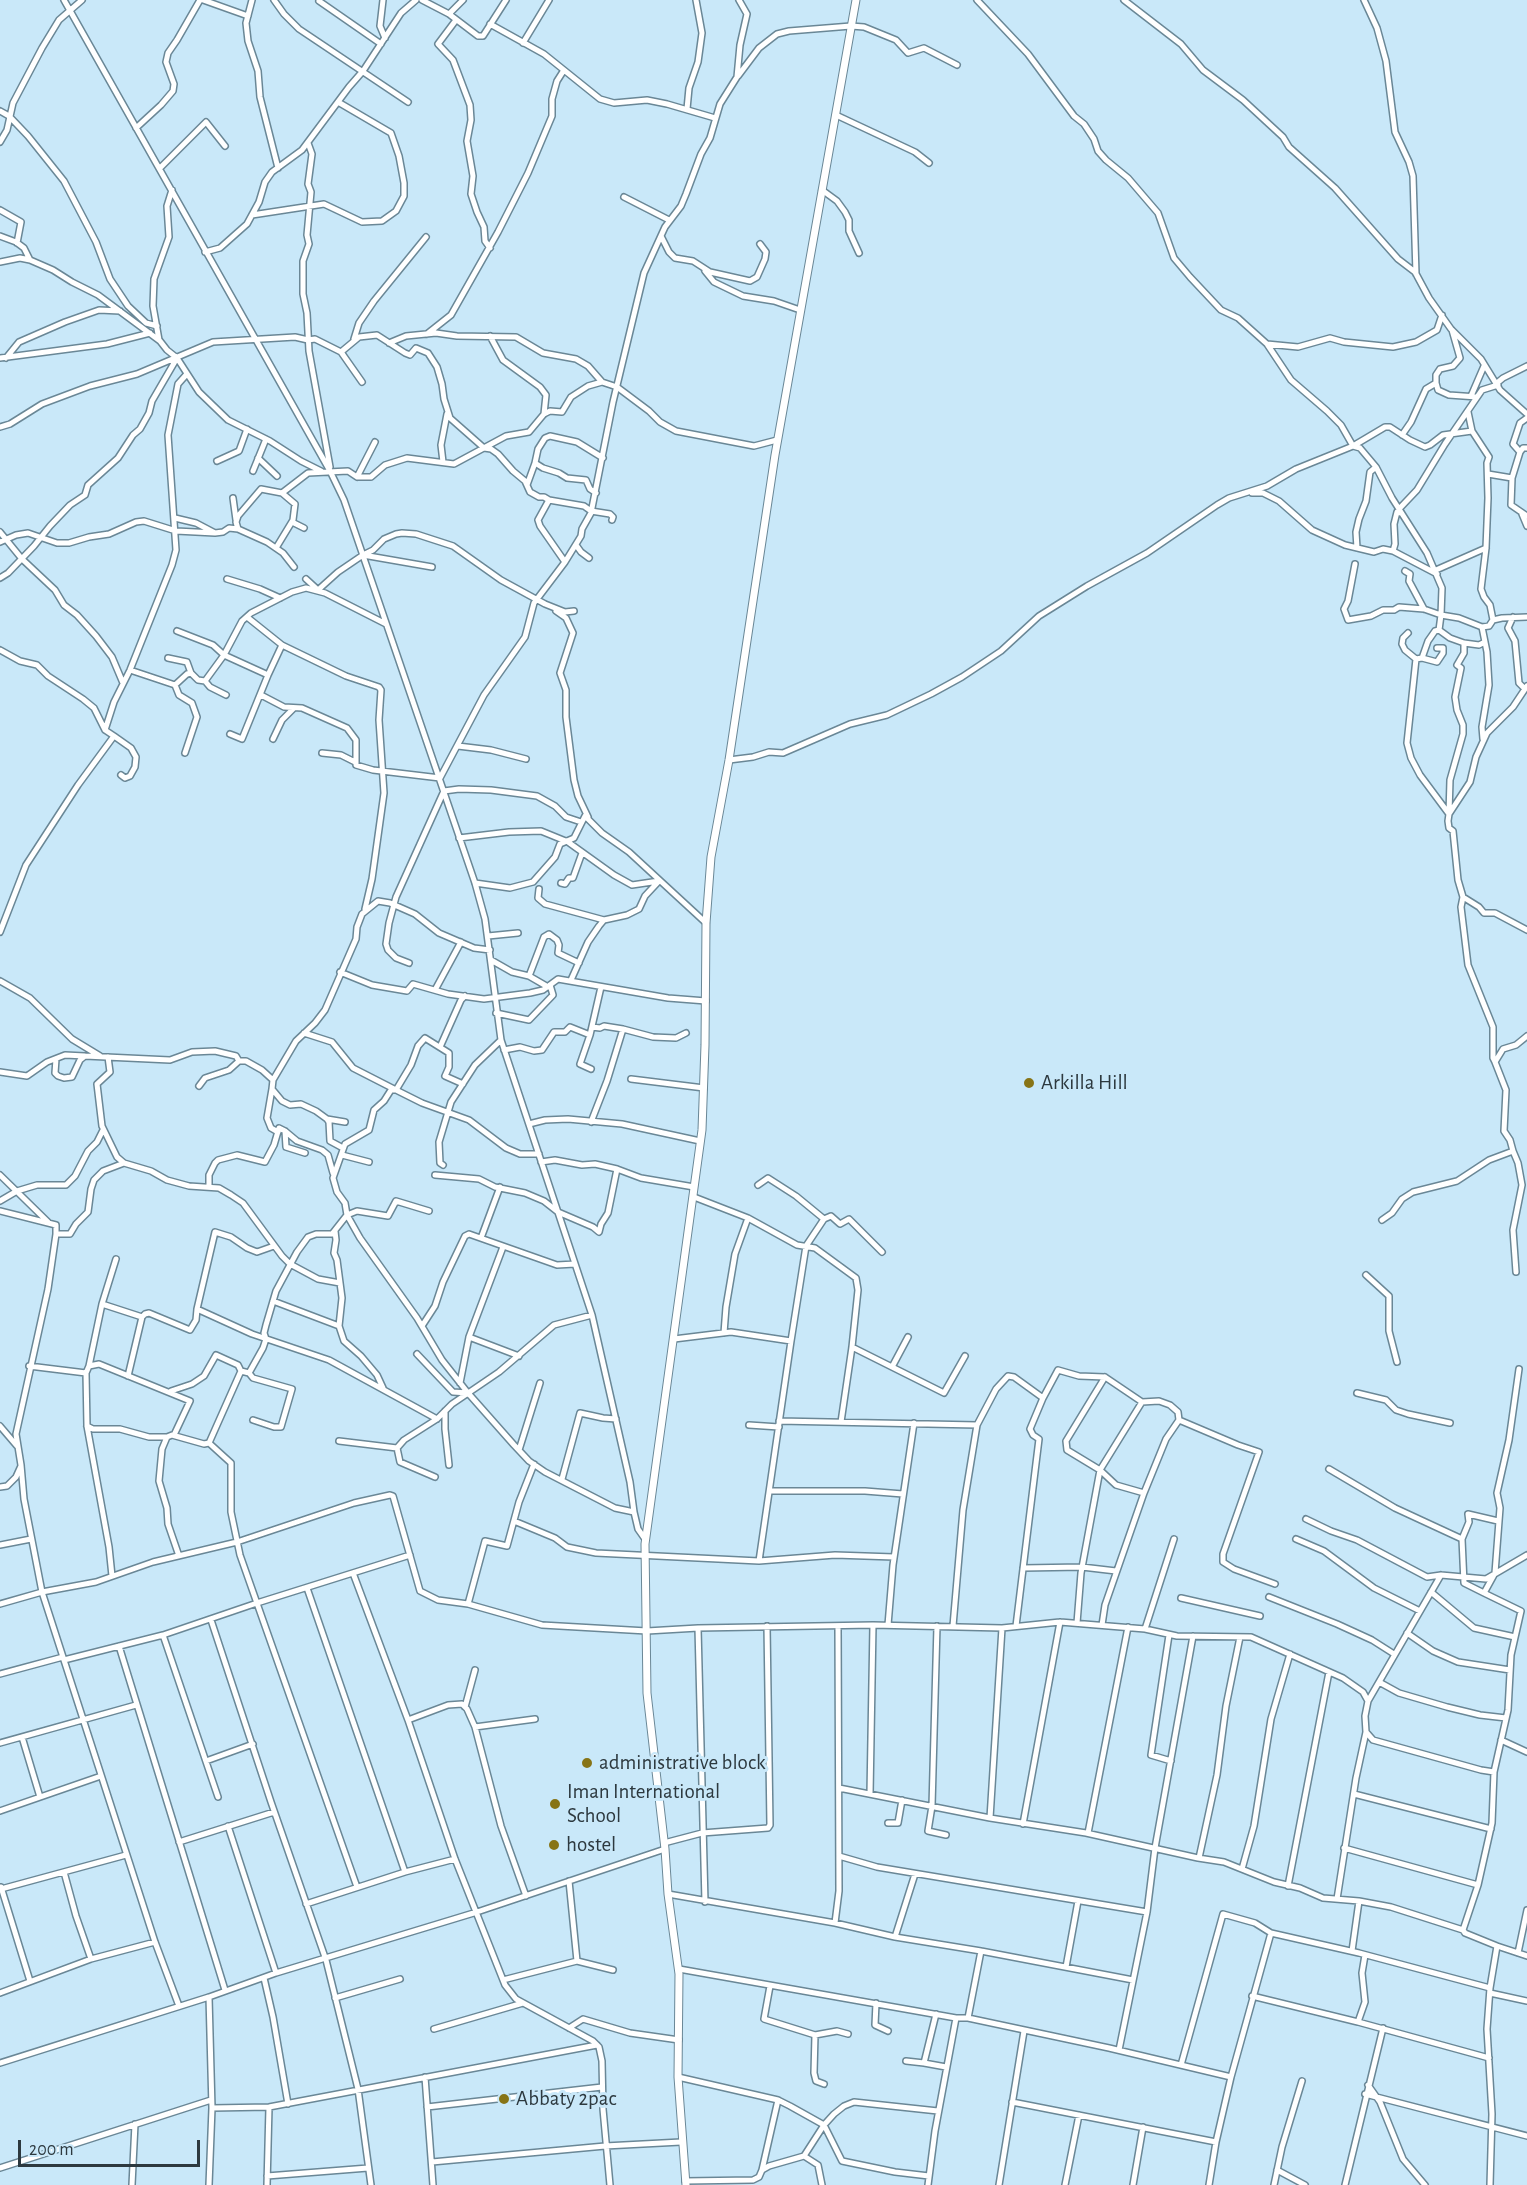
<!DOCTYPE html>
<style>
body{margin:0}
#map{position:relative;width:1527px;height:2185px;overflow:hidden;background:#c9e8f9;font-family:"Alegreya Sans",sans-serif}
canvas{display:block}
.scale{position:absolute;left:18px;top:2140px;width:182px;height:27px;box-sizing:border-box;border:3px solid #2d393f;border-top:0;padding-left:8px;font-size:18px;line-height:21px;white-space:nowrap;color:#2d393f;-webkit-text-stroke:4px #c9e8f9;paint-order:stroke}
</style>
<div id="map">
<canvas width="1527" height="2185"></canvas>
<div class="scale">200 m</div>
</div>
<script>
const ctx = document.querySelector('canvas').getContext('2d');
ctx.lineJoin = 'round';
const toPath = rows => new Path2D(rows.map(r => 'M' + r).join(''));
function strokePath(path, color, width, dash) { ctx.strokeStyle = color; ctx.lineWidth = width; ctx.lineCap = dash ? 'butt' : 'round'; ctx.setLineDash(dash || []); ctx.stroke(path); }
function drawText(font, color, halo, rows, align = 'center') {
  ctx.font = font + ' "Alegreya Sans",sans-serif'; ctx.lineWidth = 6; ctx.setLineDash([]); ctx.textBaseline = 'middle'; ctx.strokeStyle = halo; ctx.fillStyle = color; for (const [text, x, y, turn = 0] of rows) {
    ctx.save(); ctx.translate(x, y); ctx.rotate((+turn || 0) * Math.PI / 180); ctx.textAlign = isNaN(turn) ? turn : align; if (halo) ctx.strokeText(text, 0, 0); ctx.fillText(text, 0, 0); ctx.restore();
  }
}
const minor = toPath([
 [64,0,330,471,344,500,475,883,485,919,501,1040,592,1315,630,1482,634,1512,638,1529,645,1539],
 [203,0,248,16],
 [252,0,246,23,248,41,258,71,260,97,278,168],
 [274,0,284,14,299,29,408,102],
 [383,0,380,26,385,38],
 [422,0,449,14,478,36,483,36,506,0],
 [977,0,1028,54,1074,116,1084,124,1094,139,1098,151,1106,160,1128,178,1158,213,1174,258,1190,277,1221,310,1238,318,1267,344,1291,380,1327,411,1341,425,1353,446,1385,427,1390,427,1410,440,1425,447,1430,445,1443,435,1472,431],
 [1124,0,1181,44,1203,70,1243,100,1283,137,1289,147,1335,188,1398,259,1415,272,1429,298,1451,329,1481,359,1500,390,1527,414],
 [1364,0,1377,28,1386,61,1395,132,1409,162,1413,176,1416,274],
 [319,1,381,44],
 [449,14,463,0],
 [456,20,438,44,453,60,470,105,471,120,467,141,473,176,471,194,477,212,484,227,485,241,490,248],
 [490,24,544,54,600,99,614,103,647,100,667,104,715,118],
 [523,43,549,0],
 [738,76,759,48,777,34,789,31,851,26,864,27,896,40,908,53,924,48,957,65],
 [687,109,689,88,698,62,702,33,696,0],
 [0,111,9,116,28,136,64,181,96,242,110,279,128,306,146,323,157,326],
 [836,115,915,152,929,163],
 [136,128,161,105,173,91,174,84,166,62,168,53,177,40,200,0],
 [0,142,7,130,13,103,42,48,59,20,82,0],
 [308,143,312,154,308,184,311,192,307,235,309,244,303,261,303,294,307,313,309,351,330,467],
 [160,168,206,122,225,146],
 [822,190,837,201,845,212,849,220,849,231,859,253],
 [624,197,669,220],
 [0,210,21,222,17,243],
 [252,215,324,204,362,222,382,221,396,211,404,196,404,183,399,156,391,133,338,102],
 [0,236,16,242,24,248,30,260],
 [661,236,669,252,675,258,693,261,710,272,750,281,757,277,765,259,766,252,760,244],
 [205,252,220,248,247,224,259,202,265,182,272,172,302,150,349,87,363,71,401,13,416,0],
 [0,262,20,258,30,260,53,270,72,282,98,295,160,341,167,350,177,358,199,392,228,420,270,441,301,461,321,471],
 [705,271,714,282,743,296,774,301,800,310],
 [427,334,451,315,498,232,528,173,552,116,552,99,557,81,564,70],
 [490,336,503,360,540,387,546,395,544,414],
 [354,339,359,323,374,301,426,237],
 [159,340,153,306,154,279,169,237,167,206,172,190],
 [389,343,406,336,436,333,457,336,516,337,543,353,576,359,588,366,602,382],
 [1267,344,1298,347,1330,338,1344,342,1393,347,1416,342,1437,330,1442,315],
 [341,352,362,382],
 [0,358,107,344,150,333],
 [6,358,19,342,65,322,99,310,120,311],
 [1436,383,1438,390,1449,395,1477,397],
 [1497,383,1503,378,1527,366],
 [1471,396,1484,366],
 [1468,412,1472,431,1489,457,1487,463,1488,498,1486,548,1481,589,1484,597,1490,605,1493,620],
 [0,427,10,424,42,404,90,386,137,374,213,342,295,337,308,340,315,339,341,352,359,337,377,335,405,353,410,355,416,348,428,353,437,367,442,384,444,399,450,418,484,448,491,449,498,454,513,471,525,481,530,492,539,497,544,497,549,500,538,520,540,526,565,562,581,536,582,529,591,513,613,402,644,273,665,227,681,206,686,194,701,154,710,138,720,104,737,77,740,45,747,14,739,0],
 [1402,435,1411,422,1426,389,1436,383,1436,375,1440,369,1453,366,1460,358,1452,330],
 [1520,452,1513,444,1520,423,1527,418],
 [258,458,277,476],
 [217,461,239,451,247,429],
 [443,462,441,445,447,414],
 [535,463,543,468,559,473,567,478,586,480,590,489,596,493],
 [253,471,266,439],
 [1488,474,1512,478,1511,505,1527,516],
 [357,477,375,442],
 [1512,478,1520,452,1523,448,1527,448],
 [527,485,535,463,538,449,545,438,550,436,577,442,603,458],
 [282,493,308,473,348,471,357,477,371,477,385,465,407,458,454,464,506,436,529,432,544,414,550,411,562,412,571,397,588,386,602,382,617,387,649,411,660,422,676,431,754,446,777,440],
 [1252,493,1263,493,1279,501,1312,530,1345,545,1374,552,1383,549,1393,551,1437,574],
 [233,498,236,520],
 [549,500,584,506,591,511,610,514,613,517,612,520],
 [1399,509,1417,490,1445,444,1482,390,1498,385],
 [1522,514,1527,526],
 [175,518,196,523,215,533,223,532,229,528,238,529],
 [292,522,304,528],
 [0,532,22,559,55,590,64,605,77,615,96,636,112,657,123,683],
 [0,542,16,535,28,533,57,543,69,543,89,537,109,534,136,522,144,521,176,531,215,533],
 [576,545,581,552,589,558],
 [276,548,293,520,295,504,282,493,261,489,238,516,236,522,238,529,267,542,283,553,294,567],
 [1357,548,1356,532,1359,519,1366,501,1370,472,1376,467],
 [1393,551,1395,544,1394,524,1397,512,1401,513],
 [1355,564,1348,601,1344,609,1348,620,1371,616,1383,610,1394,610,1399,607,1424,609,1441,615,1439,630,1435,631,1428,641,1422,658,1416,659,1407,743,1411,758,1420,775,1449,814,1450,780,1463,734,1463,725,1457,710,1455,697,1461,668,1457,665,1464,653,1464,643],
 [432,567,363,555,373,550,384,539,396,534,402,533,416,534,453,546,501,580,545,604,565,612,574,611],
 [1436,570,1486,548],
 [1405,571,1410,574,1409,581,1424,609],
 [0,578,8,573,34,546,50,526,70,505,85,495,88,485,118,458,133,435,140,429,149,413,152,401,177,358],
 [227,579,260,589,280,598],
 [306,579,318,590,338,572,363,555],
 [556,611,566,618,573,633,560,673,566,690,566,717,574,780,578,796,588,817],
 [247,617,282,645,346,676,379,687,381,690,379,720,384,793,372,879,365,909],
 [1513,617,1508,628,1515,641,1519,683,1524,688],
 [1482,627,1487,652,1489,685,1482,727,1483,739],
 [1439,630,1450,638,1464,643,1479,645,1485,642],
 [177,631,213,645,224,655,242,621,251,613,292,592,306,588,325,593,386,624],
 [1408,633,1403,638,1402,644,1405,650,1416,659],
 [0,650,20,661,37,665,48,676,83,699,94,708,105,730],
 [168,658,187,662,191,673],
 [1422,658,1437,662,1443,653,1443,648,1437,648],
 [130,670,175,685,187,674,191,673,198,680,205,681,224,655,268,675],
 [205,681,210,687,226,695],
 [175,685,179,695,192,703,197,717,185,753],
 [1527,686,1513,707,1487,733,1476,757,1470,782,1449,814,1448,821,1449,828,1453,831,1458,880,1463,897,1479,907,1484,913,1495,913,1527,930],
 [261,695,284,707,302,708,347,728,356,740,356,765,373,770,440,778,484,695,525,637,534,603,565,562],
 [230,734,242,739,268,675,282,645],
 [114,736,131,748,136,757,135,767,130,776,125,778,121,775],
 [273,739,282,720,294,708],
 [458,746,491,750,526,759],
 [322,753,341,755,355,762],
 [729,760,753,757,769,752,783,753,850,724,887,715,931,694,962,677,1001,651,1039,616,1087,586,1147,553,1217,505,1229,498,1267,486,1296,469,1353,446,1360,448,1376,467,1392,498,1427,553,1442,588,1441,615,1459,618,1482,627,1489,626,1493,620,1502,618,1527,617],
 [459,838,509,832,541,831,568,842,614,875,632,885,659,881,645,896,639,909,627,915,604,920,599,926,588,942,571,980],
 [475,883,510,888,533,882,555,857,560,844,574,838,585,816,602,833,629,852,706,923],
 [561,883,565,884,569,878,573,878,582,853],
 [539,889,538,898,545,904,604,920],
 [1463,897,1461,907,1468,965,1493,1027,1493,1058,1495,1062],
 [0,932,26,865,78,785,114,736,105,730,114,702,130,670,172,565,176,550,168,435,178,384,186,375],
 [488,936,518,933],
 [491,960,512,972,529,976,548,987],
 [409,963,396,958,388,950,386,944,389,923,396,897,444,791,459,789,491,790,537,796,555,806,566,817,581,822],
 [340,972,372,985,407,991,413,984,448,994,484,999,530,993,543,990,558,979,668,998,706,1001],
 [529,976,544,937,549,934,557,940,559,945,558,953,579,963],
 [0,981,30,998,72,1039,100,1056],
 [435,990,461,942],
 [496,1013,529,1020,553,995,550,985],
 [623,1029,653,1037,676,1038,686,1033],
 [304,1033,332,1042,353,1068,396,1090,411,1065,418,1046,425,1038,449,1053,449,1067,445,1076,463,1084],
 [590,1035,580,1064,591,1069],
 [440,1047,461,1000,465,996],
 [504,1050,520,1047,534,1051,542,1050,554,1032,565,1032,570,1027,590,1035,601,987],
 [108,1057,110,1072,97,1084,102,1126,117,1157,124,1163],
 [56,1059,55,1073,58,1076,64,1078,72,1077,80,1060,85,1056,170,1060,192,1052,215,1051,236,1056,239,1061],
 [0,1072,27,1076,47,1062,65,1055,85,1056],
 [631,1079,704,1088],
 [199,1086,205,1078,229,1070,239,1061,246,1061,262,1070,273,1080],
 [272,1089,267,1118,271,1128,278,1132],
 [327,1119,345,1122],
 [591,1122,607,1081,623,1029,604,1026,600,1028,592,1027],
 [529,1124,545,1120,568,1119,622,1124,700,1141],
 [285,1131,286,1147,305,1153],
 [343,1148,330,1141,329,1122,327,1119,316,1111,301,1104,290,1105,282,1101,272,1089,273,1080,296,1041,315,1023,325,1010,356,939,357,927,362,914,378,901,390,903,415,914,439,933,474,948,490,950],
 [539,1154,520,1154,506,1148,469,1120,422,1103,396,1090,391,1090,384,1101,374,1110,369,1130,345,1144,333,1178,337,1192,345,1203,347,1215,360,1238,417,1318,442,1360,468,1393,514,1445,529,1461,545,1472,615,1508,634,1512],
 [342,1155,369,1162],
 [541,1162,555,1160,582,1165,595,1164,617,1169],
 [443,1165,440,1163,439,1142,451,1102,475,1065,501,1040],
 [0,1175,48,1222],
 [435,1175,479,1179,495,1187,525,1193,544,1201,558,1212,593,1227,599,1232,601,1224,608,1213,617,1169,641,1178,694,1187],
 [758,1185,768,1178,796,1196,824,1219,806,1246,791,1341],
 [209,1187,209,1175,215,1163,218,1160,237,1155,265,1162,274,1145,279,1128,285,1131,297,1141,322,1150,328,1155,333,1173],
 [694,1197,748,1218,797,1245,815,1248,856,1278,858,1290,852,1347,841,1422],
 [0,1201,17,1191,37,1185,66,1185,75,1176,88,1151,97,1142,103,1130],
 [0,1211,56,1225,56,1234,70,1234,76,1224,88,1212,91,1189,94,1180,103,1171,124,1163,151,1171,167,1180,189,1186,219,1188,231,1195,243,1203,282,1256,290,1264,318,1279,340,1283],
 [824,1219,831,1216,840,1224,849,1219,882,1252],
 [1382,1220,1392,1213,1402,1199,1413,1192,1457,1181,1489,1160,1513,1151],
 [335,1231,336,1240,334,1253,337,1260,342,1298,339,1326,344,1341,361,1356,377,1375,383,1388],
 [56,1234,48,1289,16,1434,21,1465,24,1499,42,1592,155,1942,179,2006],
 [481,1238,500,1187],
 [274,1246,257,1252,247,1248,231,1237,215,1232,197,1309,252,1334,329,1360,437,1419],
 [1516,1272,1513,1230,1522,1185,1518,1163,1513,1151,1510,1140,1504,1131,1506,1090,1495,1062,1503,1049,1516,1045,1527,1036],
 [1366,1275,1389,1296,1389,1331,1397,1362],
 [273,1301,339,1326],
 [102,1304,116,1259],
 [422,1326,435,1306,443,1282,465,1236,469,1234,557,1265,575,1264],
 [724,1333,726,1307,735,1254,748,1218],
 [469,1337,519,1356],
 [674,1339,731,1332,791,1341,759,1561],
 [852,1347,944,1393,965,1356],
 [417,1354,453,1392,468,1393],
 [29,1366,86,1373,87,1426,109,1547,112,1576],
 [89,1366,102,1304,142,1317],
 [892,1367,908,1337],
 [86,1373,89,1366,99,1364,190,1401,174,1435],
 [249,1373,253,1378,292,1389,281,1427,274,1427,253,1420],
 [128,1376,142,1317,145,1314,149,1313,190,1330,196,1320,197,1309],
 [460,1383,469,1337,503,1247],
 [171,1391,192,1384,204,1376,216,1355,238,1365,241,1371],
 [1357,1393,1386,1400,1396,1410,1408,1414,1450,1423],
 [1043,1398,1058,1370,1079,1376,1105,1377,1142,1402,1100,1470,1116,1485,1144,1493],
 [1142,1402,1159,1401,1170,1405,1178,1412,1179,1420],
 [445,1411,445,1429,449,1465],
 [779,1421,977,1425,963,1510,953,1626],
 [749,1425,779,1427],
 [977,1425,996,1389,1008,1376,1014,1377,1043,1398,1030,1429,1033,1435,1039,1439,1016,1626],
 [0,1426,17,1446],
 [87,1426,93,1429,120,1429,149,1437,167,1437],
 [339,1441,397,1448,404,1440,437,1419,452,1404,499,1372,554,1325,592,1315],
 [397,1448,400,1462,435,1477],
 [519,1450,540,1383],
 [1329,1469,1395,1508,1462,1539],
 [562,1479,580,1413,603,1418,616,1419],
 [0,1487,7,1486,16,1477,21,1466],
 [770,1491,865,1491,903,1494],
 [1306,1519,1331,1531,1357,1540,1427,1577,1441,1575,1486,1579,1527,1555],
 [514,1521,555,1538,567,1547,596,1553,759,1561,835,1555,894,1557],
 [1296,1539,1324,1551,1374,1588,1420,1611],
 [0,1545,31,1539],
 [179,1556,168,1524,167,1508,159,1481,162,1449,167,1437,172,1435,204,1444,209,1443],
 [1023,1568,1082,1567,1116,1571],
 [353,1573,408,1720,455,1859,505,1985,516,1999,593,2041,599,2047,602,2061,603,2109,610,2185],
 [307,1588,405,1872],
 [1431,1592,1474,1628,1515,1637],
 [1484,1593,1464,1583,1462,1539,1469,1522,1468,1514,1498,1521],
 [1269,1597,1337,1624,1372,1640,1394,1654],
 [1181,1598,1260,1616],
 [0,1604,42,1592,96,1582,153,1562,237,1542,354,1503,390,1495,393,1496,420,1591,438,1600,468,1604,542,1625,647,1631,698,1628,873,1625,1002,1628,1060,1622,1145,1629,1177,1636,1251,1637,1343,1678,1363,1692,1368,1701,1365,1716,1366,1732,1373,1740,1481,1770,1494,1772,1492,1823,1478,1885,1463,1930,1465,1933,1497,1946,1490,1988,1487,2029,1492,2114,1490,2185],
 [468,1604,485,1541,507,1546,519,1502,534,1464],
 [211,1620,271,1802,326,1960,358,2089,371,2185],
 [1077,1623,1081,1573,1100,1470,1067,1450,1066,1441,1105,1377],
 [888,1625,893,1565,914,1423],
 [1102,1625,1105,1605,1144,1493,1166,1439,1179,1420,1238,1445,1259,1452,1223,1554,1223,1562,1234,1569,1275,1584],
 [937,1626,932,1806,928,1831,946,1835],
 [698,1628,705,1902],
 [1145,1629,1174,1539],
 [1407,1633,1433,1651,1458,1662,1510,1670],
 [163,1635,218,1797],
 [1169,1635,1151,1755,1171,1761],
 [119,1646,225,1990],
 [64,1660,163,1635,257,1603,410,1555],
 [0,1674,63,1657],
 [1379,1682,1399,1693,1447,1707,1480,1715,1506,1718],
 [1368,1701,1441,1575],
 [465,1707,475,1670],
 [408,1720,448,1705,462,1704,467,1709,475,1727,501,1826,526,1896],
 [475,1727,535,1719],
 [22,1737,40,1797],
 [1501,1740,1527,1752],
 [0,1743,136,1705],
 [206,1761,253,1744],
 [1494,1772,1508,1710,1511,1655,1521,1611,1484,1593,1495,1573,1500,1508,1497,1493,1509,1440,1519,1369],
 [839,1788,990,1818,1086,1833,1198,1858,1224,1862,1274,1882,1300,1888,1323,1898,1359,1901,1391,1907,1463,1930],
 [870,1794,873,1625],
 [1354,1794,1491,1829],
 [0,1811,101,1776],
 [990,1818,1002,1628],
 [888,1823,898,1823,902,1800],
 [1023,1824,1060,1622],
 [228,1826,276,1973],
 [1088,1833,1128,1627],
 [179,1842,274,1812],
 [664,1843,702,1833,768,1828,770,1825,767,1626],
 [1344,1848,1478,1885],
 [839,1856,877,1867,1147,1912],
 [1199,1858,1217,1775,1226,1706,1240,1637],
 [1242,1869,1254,1826,1271,1719,1290,1654],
 [64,1872,76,1916,91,1959],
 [569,1881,577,1961],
 [1288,1886,1329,1672],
 [1,1887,30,1981],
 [357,1887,240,1555,231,1512,231,1463,209,1443,241,1371,249,1373,263,1348,266,1339,264,1333,266,1325,276,1291,297,1252,308,1237,316,1234,332,1234,347,1215,357,1211,388,1216,396,1201,429,1211],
 [1,1889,126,1855],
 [668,1894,835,1923,895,1937,981,1951,1133,1980],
 [1337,1899,1356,1778,1366,1732],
 [306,1904,405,1872,455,1859],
 [835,1923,839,1891,838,1626],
 [895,1937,915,1874],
 [1497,1946,1527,1956],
 [1352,1951,1359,1901],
 [1518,1953,1527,1910],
 [1365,1955,1362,1973,1365,2002,1358,2022,1489,2058],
 [1066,1967,1078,1901],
 [679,1969,956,2018,968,2018,1109,2048,1231,2077],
 [264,1978,273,2017,288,2104],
 [503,1980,577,1961,613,1970],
 [770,1986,764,2019,815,2035,814,2073,816,2081,824,2084],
 [0,1993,91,1959,155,1942],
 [1490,1993,1527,2001],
 [1252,1996,1358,2022],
 [335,1998,400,1979],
 [876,2003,875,2025,888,2031],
 [936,2014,924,2063,946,2067],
 [968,2018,981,1951],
 [569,2028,583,2019,630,2033,679,2040],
 [434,2029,523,2003],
 [815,2035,837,2031,848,2034],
 [1119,2050,1147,1912,1155,1848,1193,1636],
 [906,2061,924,2063],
 [0,2063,209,1997,276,1973,477,1912,665,1849],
 [1181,2065,1223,1914,1255,1923,1271,1933,1359,1953,1490,1988],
 [425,2077,433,2185],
 [678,2077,778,2100,790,2106,824,2125,842,2161,895,2172,929,2176],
 [1368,2085,1380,2102,1403,2159,1425,2185],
 [1365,2094,1527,2136],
 [1012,2102,1216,2142,1209,2185],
 [427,2107,602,2087],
 [212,2108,269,2107,597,2045],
 [1216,2142,1231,2077,1271,1933],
 [804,2156,818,2165,822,2185],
 [432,2162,605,2146,681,2142],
 [0,2168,211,2100],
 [762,2170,778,2100],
 [1277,2170,1305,2185],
 [267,2176,368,2168],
 [685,2181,753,2180,759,2177,762,2170,769,2166,804,2156,824,2125,834,2114,844,2106,854,2102,938,2111],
 [132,2185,135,2124],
 [209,2185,212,2108,209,1997],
 [267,2185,269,2107],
 [928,2185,935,2131,956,2018],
 [999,2185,1024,2031],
 [1065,2185,1079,2115],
 [1133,2185,1143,2127],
 [1274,2185,1282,2147,1302,2081],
 [1345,2185,1383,2028]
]);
const tertiary = toPath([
 [686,2185,678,2077,679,1974,668,1894,665,1849,647,1693,645,1544,702,1130,705,1045,706,923,711,857,729,760,775,455,856,0]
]);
strokePath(minor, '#6a8796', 8);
strokePath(tertiary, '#6a8796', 9);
strokePath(minor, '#fff', 5);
strokePath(tertiary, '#fff', 7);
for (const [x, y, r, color] of [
 [1029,1083,6,"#877416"],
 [587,1763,6,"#877416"],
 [555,1804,6,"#877416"],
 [554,1845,6,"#877416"],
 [504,2099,6,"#877416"]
]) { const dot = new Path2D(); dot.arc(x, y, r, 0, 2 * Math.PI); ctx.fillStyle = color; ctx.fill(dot); strokePath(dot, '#c9e8f9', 2); }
drawText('21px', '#2d393f', '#c9e8f9', [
 ["Arkilla Hill",1041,1083],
 ["administrative block",599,1763],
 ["Iman International",567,1792],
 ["School",567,1816],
 ["hostel",566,1845],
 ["Abbaty 2pac",516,2099]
], 'left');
</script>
